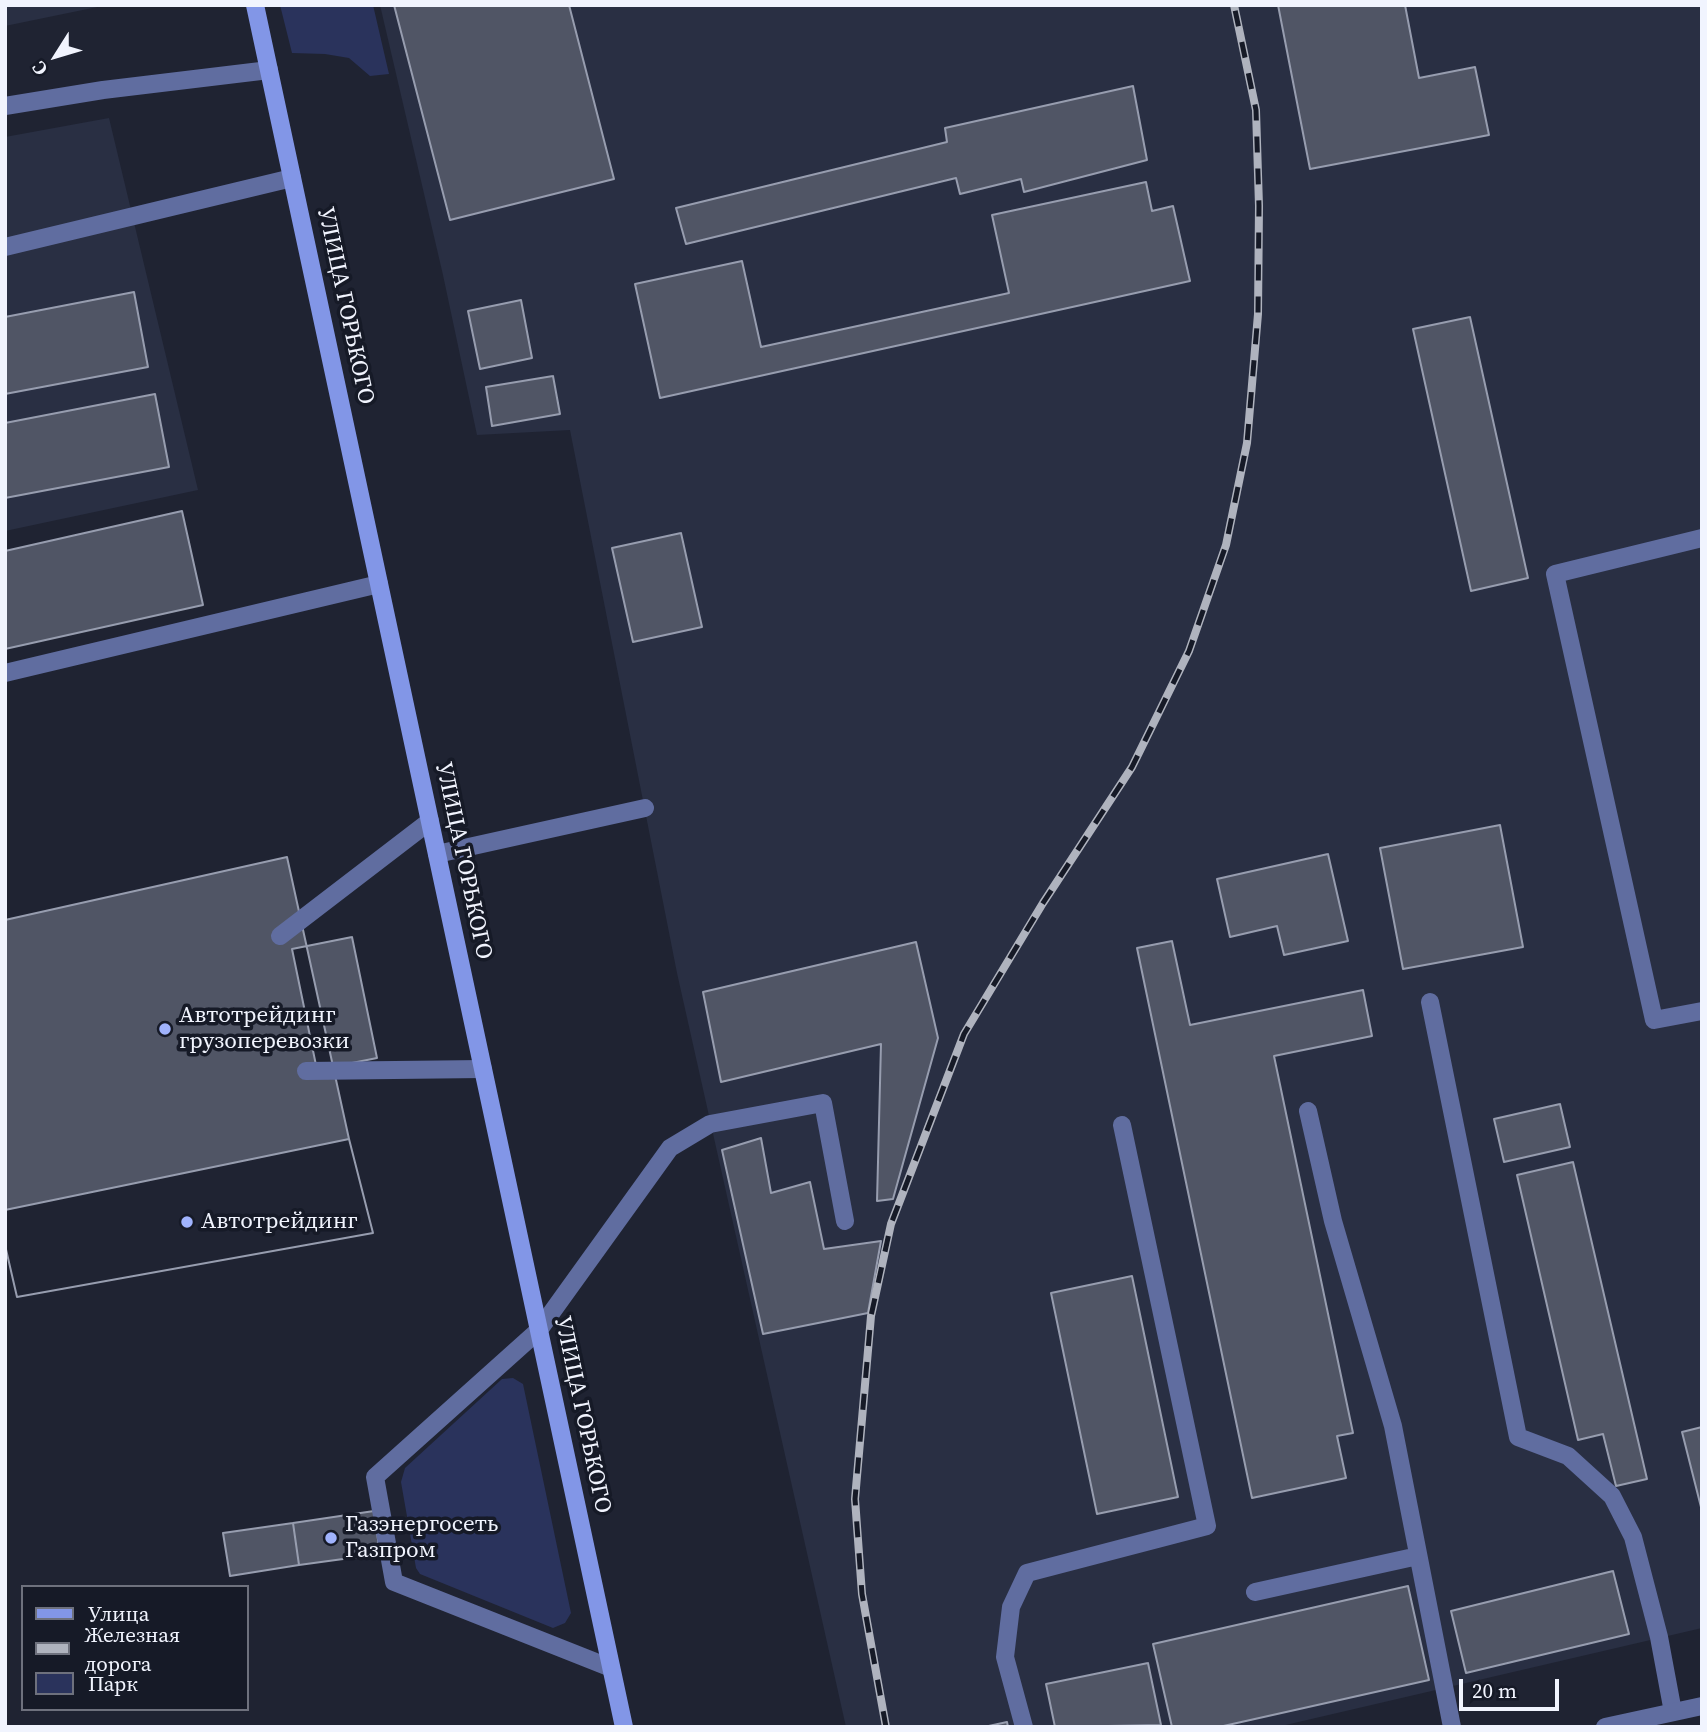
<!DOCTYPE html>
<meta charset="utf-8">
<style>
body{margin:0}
#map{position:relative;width:1707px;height:1732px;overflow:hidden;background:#1f2332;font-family:"Source Serif 4",serif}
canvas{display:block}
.frame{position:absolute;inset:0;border:7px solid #f1f4fe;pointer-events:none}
.legend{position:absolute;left:21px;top:1585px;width:228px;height:126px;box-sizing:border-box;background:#161a27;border:2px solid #6e717d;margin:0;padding:9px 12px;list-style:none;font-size:21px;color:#f1f4fe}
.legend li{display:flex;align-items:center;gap:14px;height:35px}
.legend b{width:35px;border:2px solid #6e717d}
.north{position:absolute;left:21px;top:21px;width:70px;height:70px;-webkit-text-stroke:5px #161a27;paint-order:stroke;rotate:233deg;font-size:19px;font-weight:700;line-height:28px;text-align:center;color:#f1f4fe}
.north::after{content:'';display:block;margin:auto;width:24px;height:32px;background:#f1f4fe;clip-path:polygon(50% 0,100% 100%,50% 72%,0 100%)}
.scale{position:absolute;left:1459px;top:1679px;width:100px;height:32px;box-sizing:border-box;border:4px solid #f1f4fe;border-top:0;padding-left:9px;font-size:21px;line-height:24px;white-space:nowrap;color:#f1f4fe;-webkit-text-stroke:5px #161a27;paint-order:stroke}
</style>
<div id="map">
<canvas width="1707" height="1732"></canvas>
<div class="frame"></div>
<ul class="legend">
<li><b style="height:9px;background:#8296e7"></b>Улица</li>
<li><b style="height:9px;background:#afb3be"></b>Железная дорога</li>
<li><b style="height:19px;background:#2a335c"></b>Парк</li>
</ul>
<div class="north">С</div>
<div class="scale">20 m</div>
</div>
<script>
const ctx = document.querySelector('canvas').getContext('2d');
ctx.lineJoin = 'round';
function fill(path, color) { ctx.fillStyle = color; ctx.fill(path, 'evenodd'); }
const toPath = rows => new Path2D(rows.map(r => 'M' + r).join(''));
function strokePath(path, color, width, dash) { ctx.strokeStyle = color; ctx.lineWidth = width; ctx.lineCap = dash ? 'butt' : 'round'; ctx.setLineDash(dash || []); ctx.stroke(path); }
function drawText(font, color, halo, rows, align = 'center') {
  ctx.font = font + ' "Source Serif 4",serif'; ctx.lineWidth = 7; ctx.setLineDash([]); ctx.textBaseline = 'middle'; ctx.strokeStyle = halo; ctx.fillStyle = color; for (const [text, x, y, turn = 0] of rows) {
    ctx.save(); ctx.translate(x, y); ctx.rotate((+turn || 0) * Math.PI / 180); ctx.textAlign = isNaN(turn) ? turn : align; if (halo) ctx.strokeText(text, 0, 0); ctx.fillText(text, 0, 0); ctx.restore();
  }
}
fill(toPath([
 [5,5,107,5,5,26],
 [380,5,1702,5,1702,1628,1277,1727,846,1727,677,973,570,430,477,435,443,275],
 [109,118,198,490,5,531,5,137]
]), '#292f43');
fill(toPath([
 [280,5,373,5,389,74,370,76,349,58,325,54,292,53],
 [513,1378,523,1384,571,1613,565,1623,553,1628,420,1574,416,1568,401,1482,405,1468,502,1379]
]), '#2a335c');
const building = toPath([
 [394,5,569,5,614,179,450,220,394,5],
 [1278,5,1405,5,1419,78,1475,67,1489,135,1310,169,1278,5],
 [1133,86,1147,160,1024,192,1021,179,960,194,956,178,686,244,676,208,947,142,945,128,1133,86],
 [1146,182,1152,211,1173,206,1190,281,660,398,635,284,742,261,761,347,1009,293,992,215,1146,182],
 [134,292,148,367,5,394,5,317,134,292],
 [521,300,532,358,480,369,468,311,521,300],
 [1470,317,1528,578,1471,591,1413,329,1470,317],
 [553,376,560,414,492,426,486,387,553,376],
 [155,394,169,467,5,498,5,423,155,394],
 [182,511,203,605,5,649,5,551,182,511],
 [681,533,702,627,633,642,612,548,681,533],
 [1500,825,1523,947,1403,969,1380,848,1500,825],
 [1328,854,1348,941,1284,955,1277,926,1230,937,1217,879,1328,854],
 [287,857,349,1139,373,1233,17,1297,5,1245,5,920,287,857],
 [352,937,377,1058,317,1070,292,949,352,937],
 [1172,941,1190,1025,1363,990,1372,1036,1274,1056,1353,1433,1337,1436,1346,1478,1252,1498,1137,948,1172,941],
 [916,942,938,1038,893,1199,877,1201,881,1044,721,1082,703,992,916,942],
 [1560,1104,1570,1147,1504,1162,1494,1119,1560,1104],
 [761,1138,771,1193,810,1182,824,1249,881,1241,868,1313,763,1334,722,1150,761,1138],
 [349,1139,373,1233,17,1297,5,1245,5,1210,349,1139],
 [1573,1162,1647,1479,1616,1486,1603,1434,1578,1440,1517,1175,1573,1162],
 [1132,1276,1178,1497,1097,1514,1051,1293,1132,1276],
 [1702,1427,1702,1511,1682,1432,1702,1427],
 [374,1511,380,1554,299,1565,293,1523,374,1511],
 [293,1523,299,1565,230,1576,223,1533,293,1523],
 [1613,1571,1629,1634,1466,1673,1451,1611,1613,1571],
 [1408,1586,1429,1680,1219,1727,1172,1727,1153,1644,1408,1586],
 [1148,1663,1161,1725,1055,1727,1046,1684,1148,1663],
 [1007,1722,1008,1727,984,1727,1007,1722]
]);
fill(building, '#505565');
strokePath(building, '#979daf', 2);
strokePath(toPath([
 [5,106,103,90,269,70],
 [5,247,292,178],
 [1702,538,1555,574,1654,1020,1702,1011],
 [5,673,379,584],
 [437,854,645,808],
 [280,936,430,821],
 [1430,1002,1518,1437,1568,1456,1612,1496,1633,1537,1659,1637,1673,1712],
 [306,1071,483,1069],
 [1308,1111,1333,1221,1393,1426,1452,1727],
 [1255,1592,1418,1556],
 [611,1668,394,1582,375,1477,539,1330,670,1148,710,1124,823,1103,845,1221],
 [1024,1727,1005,1657,1011,1607,1027,1573,1207,1526,1122,1125]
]), '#606da0', 18);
strokePath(toPath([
 [1605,1727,1702,1706]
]), '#606da0', 18);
strokePath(toPath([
 [255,5,624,1727]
]), '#8296e7', 18);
const rail = toPath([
 [886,1727,862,1594,855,1499,871,1316,891,1224,964,1034,1043,903,1132,767,1189,651,1226,545,1247,443,1258,314,1259,206,1256,110,1234,5]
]);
strokePath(rail, '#afb3be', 8);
strokePath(rail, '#161a27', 5, [16]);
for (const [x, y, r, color] of [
 [165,1029,7,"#a0b3fd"],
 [187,1222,7,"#a0b3fd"],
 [331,1538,7,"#a0b3fd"]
]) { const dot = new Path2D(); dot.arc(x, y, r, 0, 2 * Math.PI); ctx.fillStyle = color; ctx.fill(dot); strokePath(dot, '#161a27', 2.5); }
drawText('23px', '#f1f4fe', '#161a27', [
 ["УЛИЦА ГОРЬКОГО",345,306,78],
 ["УЛИЦА ГОРЬКОГО",463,861,78],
 ["УЛИЦА ГОРЬКОГО",582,1415,78]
]);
drawText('23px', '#f1f4fe', '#161a27', [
 ["Автотрейдинг",179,1016],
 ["грузоперевозки",179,1042],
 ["Автотрейдинг",201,1222],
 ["Газэнергосеть",345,1525],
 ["Газпром",345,1551]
], 'left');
</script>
